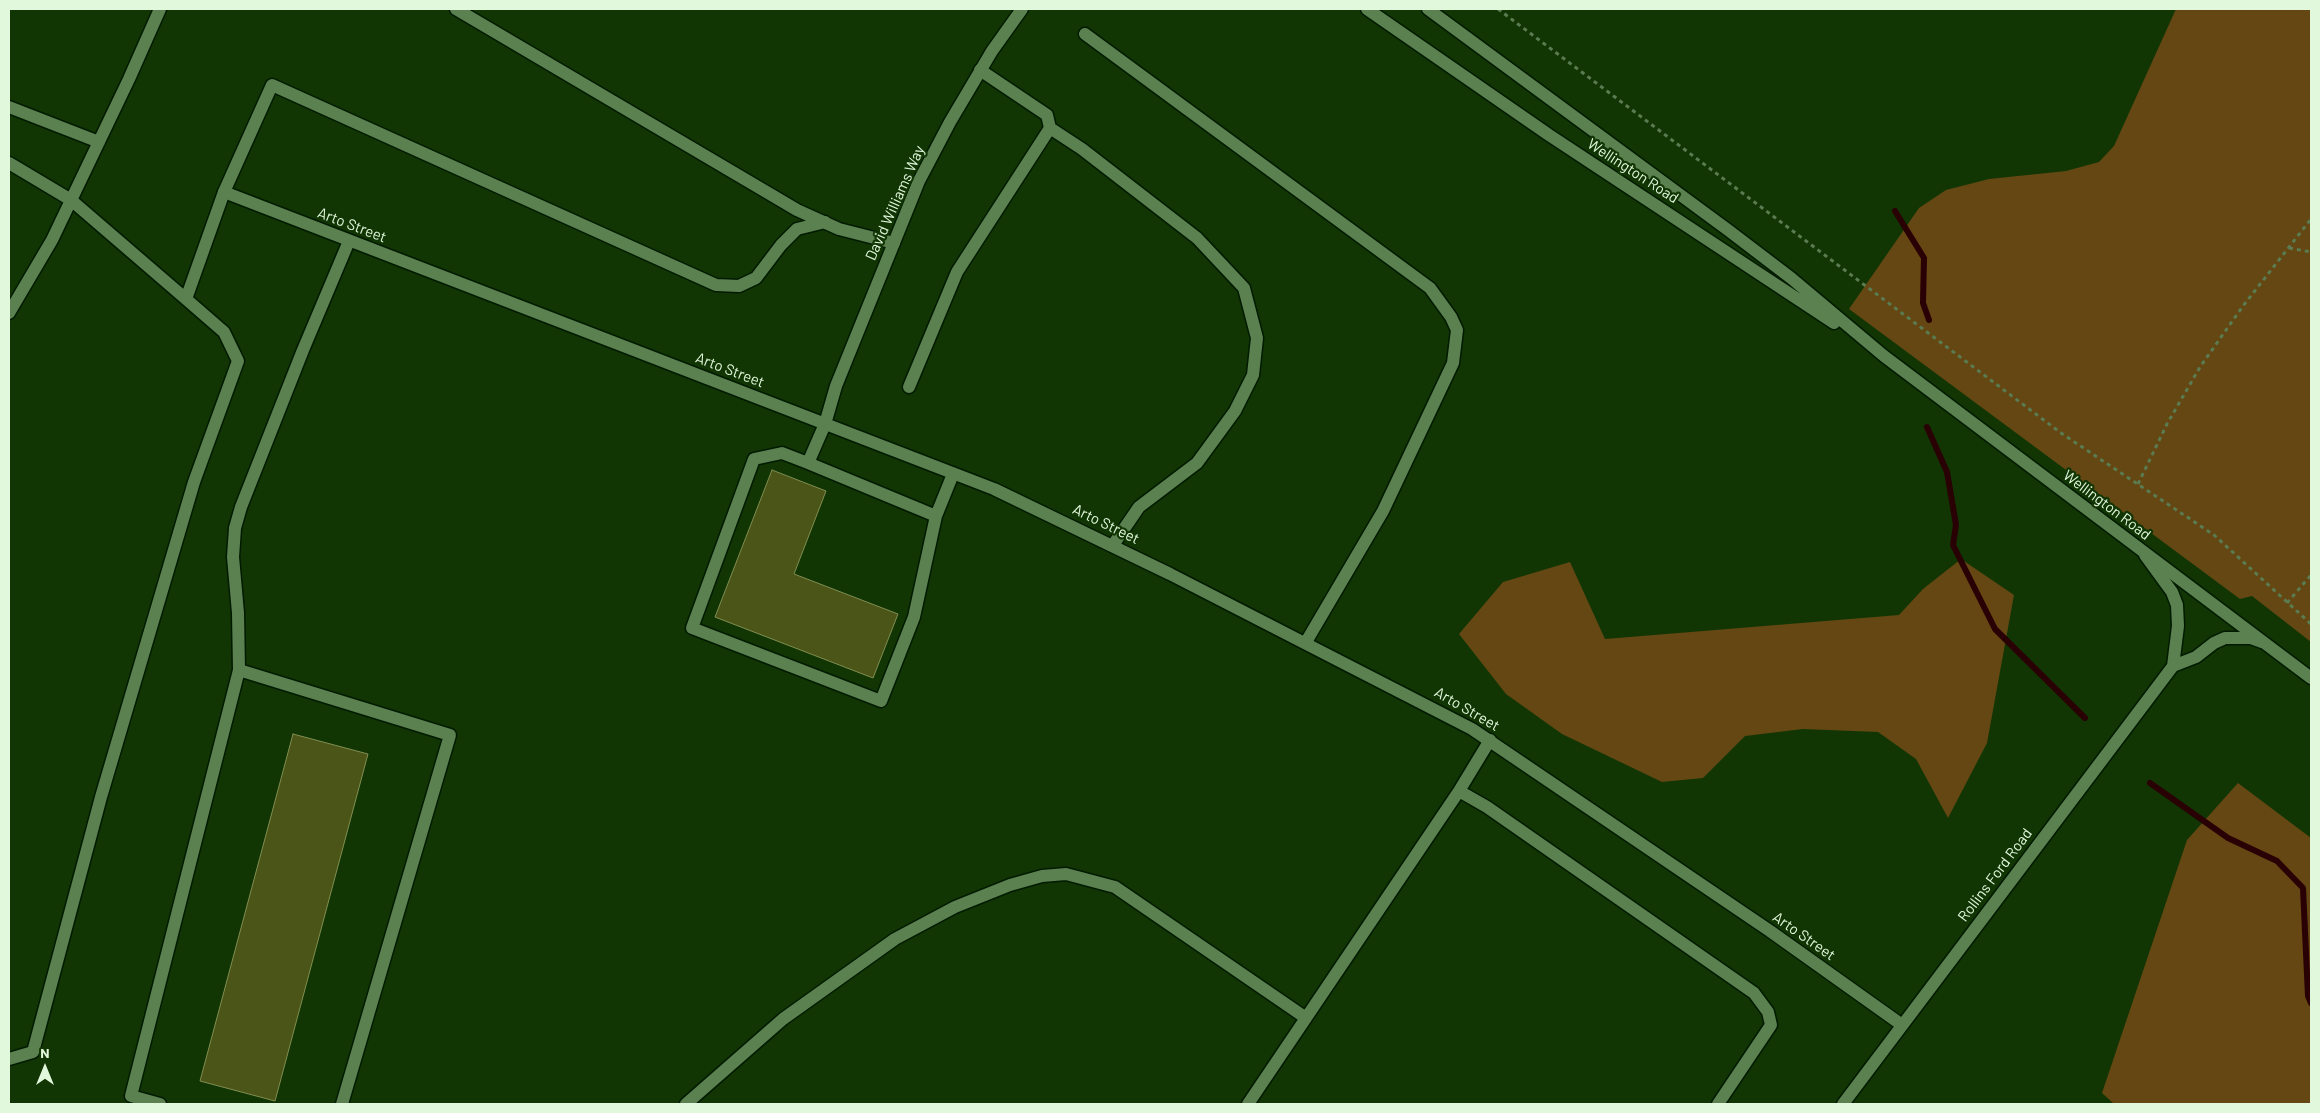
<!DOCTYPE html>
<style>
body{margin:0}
#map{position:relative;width:2320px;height:1113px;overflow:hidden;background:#113604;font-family:Barlow,sans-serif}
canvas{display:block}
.frame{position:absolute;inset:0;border:10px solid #e2f8dd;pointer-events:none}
.north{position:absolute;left:20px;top:1043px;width:50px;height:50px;-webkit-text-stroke:4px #113604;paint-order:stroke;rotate:0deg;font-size:14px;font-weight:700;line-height:20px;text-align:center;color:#e2f8dd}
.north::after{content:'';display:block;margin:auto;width:18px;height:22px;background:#e2f8dd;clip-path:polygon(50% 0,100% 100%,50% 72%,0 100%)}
</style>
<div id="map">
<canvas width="2320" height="1113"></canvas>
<div class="frame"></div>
<div class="north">N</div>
</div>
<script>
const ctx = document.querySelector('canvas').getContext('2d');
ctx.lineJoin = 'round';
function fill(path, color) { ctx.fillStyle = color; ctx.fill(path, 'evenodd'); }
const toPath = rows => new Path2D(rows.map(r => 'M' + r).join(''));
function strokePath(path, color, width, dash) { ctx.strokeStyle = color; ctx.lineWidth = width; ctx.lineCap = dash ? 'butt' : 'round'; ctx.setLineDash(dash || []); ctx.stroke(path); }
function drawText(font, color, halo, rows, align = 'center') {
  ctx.font = font + ' Barlow,sans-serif'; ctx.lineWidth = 4.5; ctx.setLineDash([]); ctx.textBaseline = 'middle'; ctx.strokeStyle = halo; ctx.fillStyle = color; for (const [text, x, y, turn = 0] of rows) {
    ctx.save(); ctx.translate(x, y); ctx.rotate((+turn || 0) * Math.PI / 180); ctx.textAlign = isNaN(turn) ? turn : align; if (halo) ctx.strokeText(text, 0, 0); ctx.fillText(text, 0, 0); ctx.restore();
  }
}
fill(toPath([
 [2176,9,2311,9,2311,642,2252,596,2240,599,1849,309,1919,208,1946,190,1989,179,2066,171,2099,162,2114,146],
 [1961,559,2014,595,1987,743,1948,818,1916,759,1878,732,1803,729,1745,736,1703,778,1662,782,1562,734,1506,694,1459,634,1503,582,1570,562,1605,639,1899,615,1923,589],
 [2238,783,2311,838,2311,1104,2114,1104,2102,1093,2187,840]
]), '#644712');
strokePath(toPath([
 [1895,211,1924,258,1923,303,1929,320],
 [1927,427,1947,472,1956,525,1953,545,1995,629,2085,718],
 [2150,783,2228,838,2277,861,2303,888,2308,996,2311,1003]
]), '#290105', 6);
const building = toPath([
 [772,470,826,491,794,574,898,614,873,678,715,617,772,470],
 [293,734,368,754,275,1101,200,1081,293,734]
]);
fill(building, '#4a5517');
strokePath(building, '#818e51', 1);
const service = toPath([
 [456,9,797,210,839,229,894,243],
 [1085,34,1430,288,1451,317,1457,330,1453,363,1383,511,1306,642],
 [9,107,99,142],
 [1050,128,1082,149,1197,238,1244,288,1257,338,1253,375,1235,411,1197,463,1139,507,1113,545],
 [9,163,71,200,186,299,224,332,238,361,194,482,101,797,33,1052,9,1059],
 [186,299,224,192,272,85,716,285,739,286,756,278,781,245,797,229,825,222],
 [9,313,52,240,129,79,160,9],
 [909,387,957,272,1050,128,1047,115,980,70],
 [808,463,782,453,754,459,692,628,881,701,914,617,936,516,808,463,825,424],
 [936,516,953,474],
 [239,670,450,735,342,1104],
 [1459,791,1487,807,1754,993,1768,1012,1771,1025,1718,1104],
 [160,1104,131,1096,239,670,238,613,233,557,235,528,241,507,303,350,349,241],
 [686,1104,783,1019,895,939,955,907,1010,885,1042,876,1066,874,1115,887,1306,1018],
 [1248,1104,1459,791,1490,740]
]);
const minor = toPath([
 [224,192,994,489,1170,574,1472,729,1770,931,1902,1025],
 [825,424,836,386,919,181,950,122,992,51,1022,9],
 [2173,666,2196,657,2214,643,2225,638,2251,638,2262,642],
 [1843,1104,2173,666,2178,626,2177,605,2172,592,2145,555]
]);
const secondary = toPath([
 [1367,9,1549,135,1834,323],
 [1428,9,1728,230,1791,278,1884,356,2311,678]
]);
strokePath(service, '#021b00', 15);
strokePath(minor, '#021b00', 15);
strokePath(secondary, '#021b00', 15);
strokePath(toPath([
 [1498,9,2061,433,2214,535,2311,624],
 [2289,248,2311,252],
 [2138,484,2167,424,2200,367,2243,306,2311,219],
 [2287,603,2311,575]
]), '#5b7b51', 3, [4, 4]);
strokePath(service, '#5a814f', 12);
strokePath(minor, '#5a814f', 12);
strokePath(secondary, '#5a814f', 12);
drawText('15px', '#e2f8dd', '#113604', [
 ["Wellington Road",1633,171,33],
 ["David Williams Way",895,203,-66],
 ["Arto Street",352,225,21],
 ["Arto Street",730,370,21],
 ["Wellington Road",2107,505,37],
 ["Arto Street",1106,524,26],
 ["Arto Street",1467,709,30],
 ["Rollins Ford Road",1995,875,-53],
 ["Arto Street",1804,936,35]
]);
</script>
